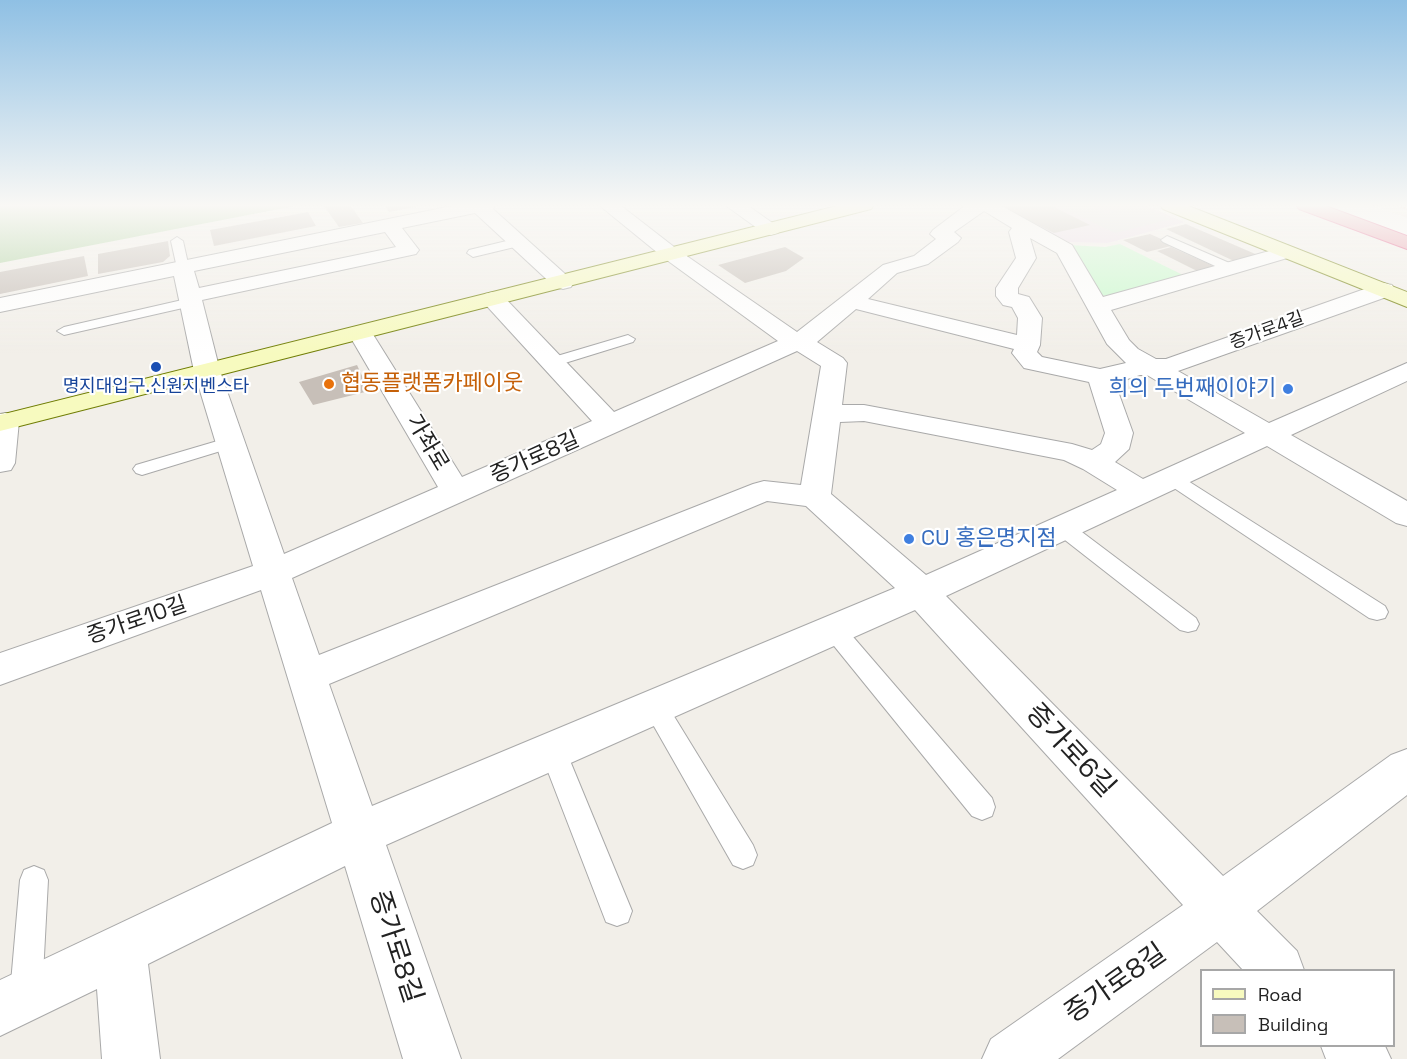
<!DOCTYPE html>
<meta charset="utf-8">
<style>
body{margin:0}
#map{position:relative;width:1407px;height:1059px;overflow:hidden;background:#f2efe9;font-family:"Space Grotesk",sans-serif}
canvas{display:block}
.legend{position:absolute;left:1200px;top:969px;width:195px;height:78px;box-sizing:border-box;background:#fff;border:2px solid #a7a7a7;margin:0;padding:8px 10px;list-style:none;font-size:18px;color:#222}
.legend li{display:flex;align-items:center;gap:12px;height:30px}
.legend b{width:30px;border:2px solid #a7a7a7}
</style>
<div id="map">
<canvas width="1407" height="1059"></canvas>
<ul class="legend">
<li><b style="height:8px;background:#f7fabf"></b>Road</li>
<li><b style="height:16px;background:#c7bfb8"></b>Building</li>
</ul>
</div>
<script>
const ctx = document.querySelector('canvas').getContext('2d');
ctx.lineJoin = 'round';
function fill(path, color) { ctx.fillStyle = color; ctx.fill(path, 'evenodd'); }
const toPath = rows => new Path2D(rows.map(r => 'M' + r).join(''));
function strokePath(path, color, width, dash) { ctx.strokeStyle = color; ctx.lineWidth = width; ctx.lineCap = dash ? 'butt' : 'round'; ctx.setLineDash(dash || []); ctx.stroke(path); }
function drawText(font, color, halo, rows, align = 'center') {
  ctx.font = font + ' "Space Grotesk","Noto Sans KR",sans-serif'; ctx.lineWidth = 4.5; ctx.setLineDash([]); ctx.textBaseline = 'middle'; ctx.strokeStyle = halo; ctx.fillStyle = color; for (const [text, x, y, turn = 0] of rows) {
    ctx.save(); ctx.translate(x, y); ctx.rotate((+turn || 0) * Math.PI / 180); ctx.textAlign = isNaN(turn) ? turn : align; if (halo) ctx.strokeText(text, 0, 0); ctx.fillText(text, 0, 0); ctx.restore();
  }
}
fill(toPath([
 [993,205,1144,205,1185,222,1108,243,1064,242]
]), '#ebdbe8');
fill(toPath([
 [0,205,300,205,0,263]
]), '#add19e');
fill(toPath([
 [1120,244,1185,276,1111,297,1101,295,1069,245,1105,247]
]), '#c8facc');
fill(toPath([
 [1057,205,1088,205,1106,213,1139,206,1171,219,1115,233]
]), '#e2e2e2');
fill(toPath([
 [1293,205,1370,205,1407,218,1407,247]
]), '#fff');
fill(toPath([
 [323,205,350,205,363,223,339,227],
 [384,205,416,205,416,207,389,212],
 [997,205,1050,205,1090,225,1054,233],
 [308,212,316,226,214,246,210,230],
 [1186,224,1260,256,1236,262,1166,229],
 [1150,234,1175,245,1147,252,1123,240],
 [168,241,170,256,163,262,98,274,98,254],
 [785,247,804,258,786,271,745,283,718,265],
 [1171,247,1220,269,1203,274,1157,251],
 [84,256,88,276,0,294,0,272],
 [357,365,369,391,313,405,299,382]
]), '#c7bfb8');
const lane = toPath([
 [1167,236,1234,265,1236,268,1234,271,1226,271,1163,242,1161,240,1167,236],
 [177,237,183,241,189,268,183,272,177,268,171,241,177,237],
 [519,238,523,239,523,245,473,257,467,253,469,250,519,238],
 [191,298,196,299,198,302,196,305,64,335,57,331,64,327,191,298],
 [628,335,635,339,633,342,552,367,544,362,547,359,628,335],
 [231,437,237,438,240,442,237,446,142,475,136,473,133,469,136,465,231,437],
 [1171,472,1177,474,1385,606,1388,612,1385,618,1377,620,1369,618,1165,482,1162,478,1165,474,1171,472],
 [1063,521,1070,523,1196,618,1199,624,1196,630,1188,632,1180,630,1056,533,1053,528,1056,523,1063,521],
 [834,621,842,624,992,798,995,807,992,816,982,820,972,816,826,636,823,630,826,624,834,621],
 [655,697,664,700,753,845,757,855,753,865,743,869,733,865,643,707,646,700,655,697],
 [553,740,562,743,566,751,632,911,628,922,617,926,606,922,540,751,544,743,553,740],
 [34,866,44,870,48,880,42,994,37,1005,26,1010,15,1005,10,994,20,880,24,870,34,866]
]);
const street = toPath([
 [457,205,495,205,493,209,574,282,571,287,563,289,555,287,475,213,402,228,419,250,416,254,202,300,220,371,284,554,438,487,348,333,351,328,360,326,369,328,462,477,592,421,485,304,482,299,485,294,493,292,501,294,614,412,778,341,664,258,599,205,620,205,678,250,797,332,883,265,914,256,936,239,930,234,933,230,966,205,1000,205,1072,245,1103,297,1280,248,1294,248,1297,252,1294,256,1111,310,1129,340,1138,349,1156,359,1166,359,1376,285,1384,283,1392,285,1395,290,1392,295,1178,371,1269,423,1407,363,1407,381,1291,435,1407,501,1407,526,1396,523,1267,446,946,596,1223,876,1391,755,1407,749,1407,795,1257,911,1297,951,1304,970,1243,970,1217,942,1058,1059,982,1059,991,1039,1183,905,915,610,386,845,461,1059,403,1059,345,866,148,964,160,1059,102,1059,97,989,0,1036,0,980,332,823,261,590,0,685,0,653,253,566,194,371,174,276,0,312,0,298,457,205],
 [984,211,1012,228,1009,232,1016,258,996,288,996,296,1003,305,1012,307,1018,318,1017,335,868,299,897,273,928,264,958,242,961,238,954,232,984,211],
 [385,232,396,247,199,288,194,271,385,232],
 [1030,238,1057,253,1107,344,1126,363,1100,369,1042,357,1037,352,1040,345,1042,318,1029,297,1018,294,1018,288,1036,258,1030,238],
 [856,309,1014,349,1012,353,1024,368,1089,382,1105,433,1101,444,1092,450,1072,444,864,405,842,405,847,363,843,358,817,342,856,309],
 [797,351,821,366,801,485,764,481,753,484,319,655,292,578,797,351],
 [1140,375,1147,375,1245,433,1143,479,1115,462,1129,449,1133,433,1115,383,1140,375],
 [864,421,1064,460,1083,469,1117,490,926,575,831,494,840,422,864,421],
 [767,501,806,506,895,588,372,806,329,684,767,501],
 [725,205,747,205,781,229,778,233,771,235,764,233,725,205],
 [5,413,15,415,19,421,15,463,11,470,0,472,0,414,5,413],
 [1321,1046,1385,1046,1391,1059,1326,1059,1321,1046]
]);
const secondary = toPath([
 [841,205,874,205,871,209,0,431,0,415,841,205],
 [1160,205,1186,205,1407,292,1407,307,1163,209,1160,205]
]);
const highway = toPath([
 [1296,205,1323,205,1407,236,1407,249,1299,209,1296,205]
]);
strokePath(lane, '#a9a9a9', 2);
strokePath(street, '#a9a9a9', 2);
strokePath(secondary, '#707d05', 2);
strokePath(highway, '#dc2a67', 2);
strokePath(toPath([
 [1395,205,1407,209]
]), '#fa8072', 2, [1.5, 1.5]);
fill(lane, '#fff');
fill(street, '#fff');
fill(secondary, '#f7fabf');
fill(highway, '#e892a2');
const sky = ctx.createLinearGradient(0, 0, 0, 354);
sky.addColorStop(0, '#8fc0e4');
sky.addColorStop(0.58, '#f9f8f5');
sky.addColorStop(1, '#f9f8f500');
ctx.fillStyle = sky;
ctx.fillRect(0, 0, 1407, 354);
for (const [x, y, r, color] of [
 [156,367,6,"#1a4fb4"],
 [329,384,6,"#e8710a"],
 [1288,389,6,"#3f7fe0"],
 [909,539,6,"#3f7fe0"]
]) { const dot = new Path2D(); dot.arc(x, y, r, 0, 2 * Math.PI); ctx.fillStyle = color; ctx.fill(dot); strokePath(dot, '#fff', 2); }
drawText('18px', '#222', '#fff', [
 ["증가로4길",1267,331,-20]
]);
drawText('18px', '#164399', '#fff', [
 ["명지대입구.신원지벤스타",156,387]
]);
drawText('22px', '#c56008', '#fff', [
 ["협동플랫폼카페이웃",341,384]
], 'left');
drawText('22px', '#366cbe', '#fff', [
 ["희의 두번째이야기",1276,389],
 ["CU 홍은명지점",921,539,"left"]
], 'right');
drawText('22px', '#222', '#fff', [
 ["가좌로",427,443,59],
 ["증가로8길",535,458,-24],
 ["증가로10길",137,621,-19]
]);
drawText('27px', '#222', '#fff', [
 ["증가로6길",1070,751,47],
 ["증가로8길",395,947,72],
 ["증가로8길",1116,984,-35]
]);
</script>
